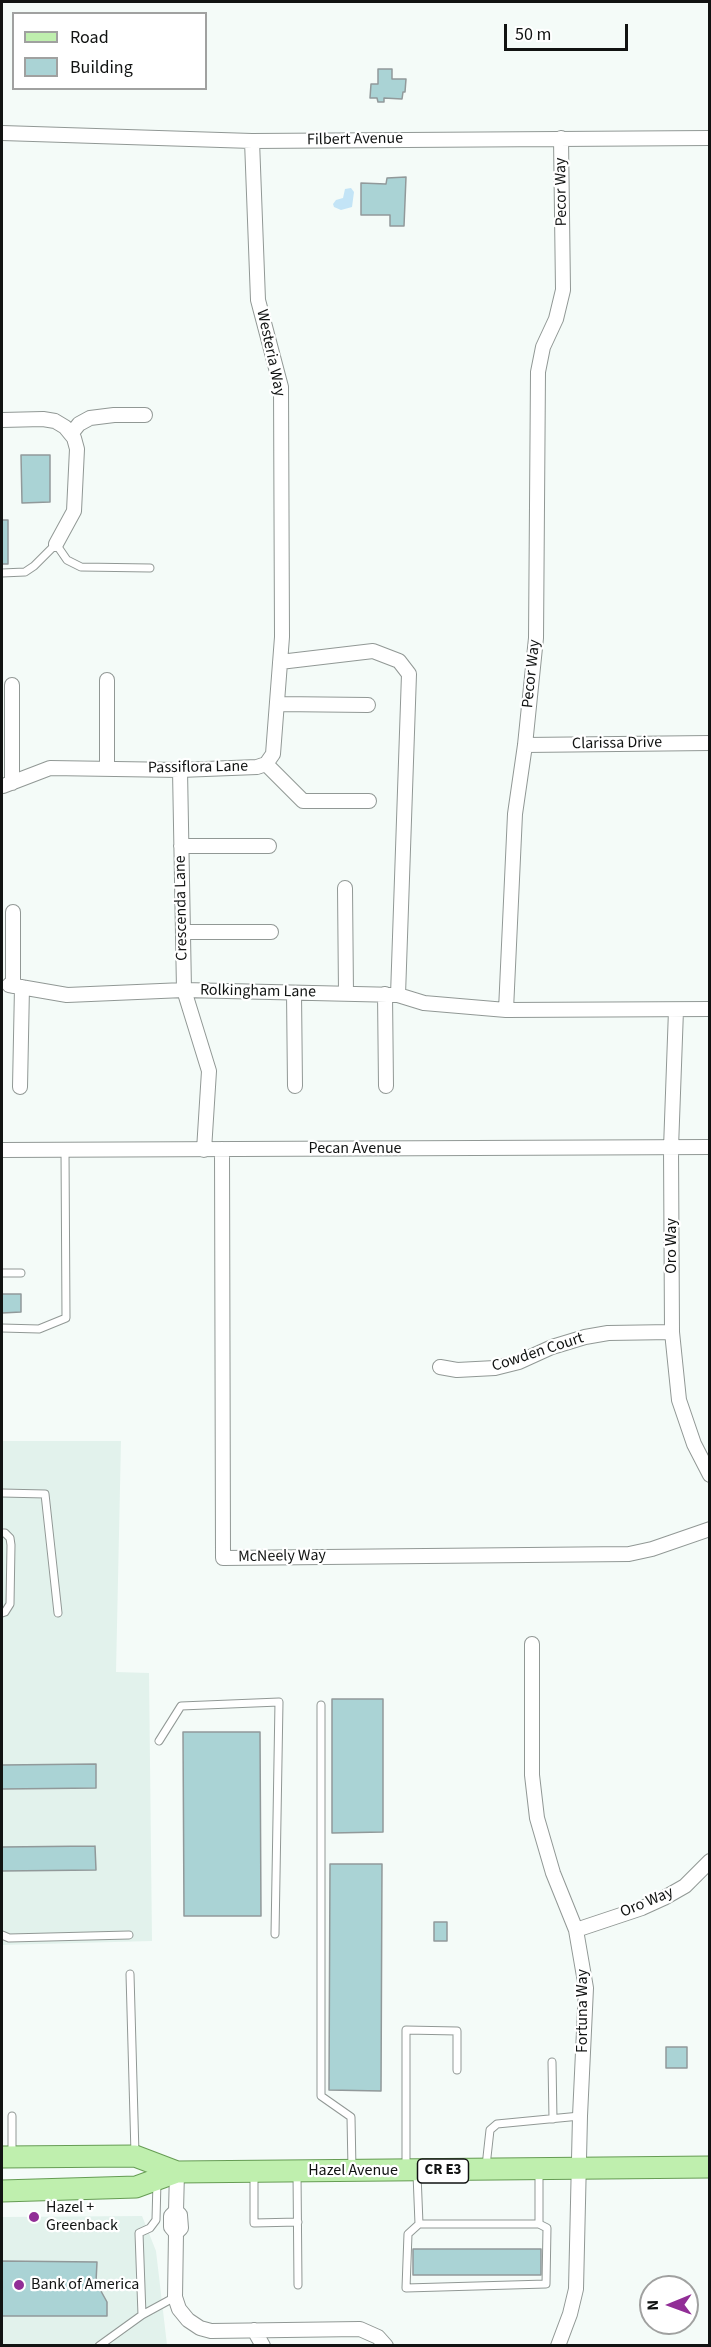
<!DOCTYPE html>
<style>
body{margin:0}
#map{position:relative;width:711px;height:2347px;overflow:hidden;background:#f4fbf8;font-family:"Source Sans 3",sans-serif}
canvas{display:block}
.frame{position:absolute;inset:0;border:3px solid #111312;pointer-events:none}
.legend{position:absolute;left:12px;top:12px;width:195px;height:78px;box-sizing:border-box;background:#fff;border:2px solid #a0a1a0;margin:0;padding:8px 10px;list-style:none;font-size:18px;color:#111312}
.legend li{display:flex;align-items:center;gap:12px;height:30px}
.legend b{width:30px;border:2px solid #a0a1a0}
.north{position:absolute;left:639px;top:2275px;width:60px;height:60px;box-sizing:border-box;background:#fff;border:2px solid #a0a1a0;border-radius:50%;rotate:269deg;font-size:16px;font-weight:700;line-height:24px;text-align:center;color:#111312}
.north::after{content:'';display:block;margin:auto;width:21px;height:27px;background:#912e96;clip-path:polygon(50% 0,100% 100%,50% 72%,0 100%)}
.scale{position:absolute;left:504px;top:24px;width:124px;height:27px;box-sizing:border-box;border:3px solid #111312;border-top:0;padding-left:8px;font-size:18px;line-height:21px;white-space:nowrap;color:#111312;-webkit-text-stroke:4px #fff;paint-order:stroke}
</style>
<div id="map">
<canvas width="711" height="2347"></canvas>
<div class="frame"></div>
<ul class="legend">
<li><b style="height:8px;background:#bfefae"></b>Road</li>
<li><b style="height:16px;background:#aad3d5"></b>Building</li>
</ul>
<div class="north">N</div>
<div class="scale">50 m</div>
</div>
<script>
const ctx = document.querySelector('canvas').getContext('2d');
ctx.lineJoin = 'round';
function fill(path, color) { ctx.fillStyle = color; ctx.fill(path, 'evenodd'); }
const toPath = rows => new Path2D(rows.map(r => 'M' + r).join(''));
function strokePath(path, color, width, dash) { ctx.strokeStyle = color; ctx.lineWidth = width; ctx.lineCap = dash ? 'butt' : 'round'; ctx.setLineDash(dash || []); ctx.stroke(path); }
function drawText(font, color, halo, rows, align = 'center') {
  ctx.font = font + ' "Source Sans 3",sans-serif'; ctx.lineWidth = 4.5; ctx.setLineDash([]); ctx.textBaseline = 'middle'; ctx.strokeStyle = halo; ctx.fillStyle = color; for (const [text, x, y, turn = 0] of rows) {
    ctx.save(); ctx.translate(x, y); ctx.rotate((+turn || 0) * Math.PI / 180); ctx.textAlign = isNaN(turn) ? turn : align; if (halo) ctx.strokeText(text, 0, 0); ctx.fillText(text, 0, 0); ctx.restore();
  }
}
fill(toPath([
 [2,1441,121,1441,116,1672,149,1673,152,1941,2,1945],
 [142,2216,156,2251,167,2345,2,2345,2,2217]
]), '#e2f2ec');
fill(toPath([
 [351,188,354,192,352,207,341,210,334,207,333,204,336,200,343,198,345,189]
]), '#c3e4f6');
const building = toPath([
 [378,69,392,69,392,79,406,79,405,92,403,92,402,99,384,98,384,102,378,102,377,98,370,98,371,84,378,84,378,69],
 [406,177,404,226,390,226,390,215,361,215,361,183,386,184,387,178,406,177],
 [21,455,50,455,50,502,22,503,21,455],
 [2,520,8,520,8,564,2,564,2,520],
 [2,1294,21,1294,21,1312,2,1313,2,1294],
 [332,1699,383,1699,383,1832,332,1833,332,1699],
 [183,1732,260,1732,261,1916,184,1916,183,1732],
 [96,1764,96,1788,2,1789,2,1765,96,1764],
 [95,1846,96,1870,2,1871,2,1847,95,1846],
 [330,1864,382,1864,381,2091,329,2090,330,1864],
 [434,1922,447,1922,447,1941,434,1941,434,1922],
 [666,2047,687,2047,687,2068,666,2068,666,2047],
 [413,2249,541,2249,541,2275,413,2275,413,2249],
 [2,2261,97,2262,96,2282,107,2302,107,2316,2,2316,2,2261]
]);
fill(building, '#aad3d5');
strokePath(building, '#91999a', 1.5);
const lane = toPath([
 [2,573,25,572,34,566,56,544,67,560,81,567,150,568],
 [2,1273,21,1273],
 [2,1328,39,1329,66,1318,65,1150],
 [2,1493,45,1494,58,1613],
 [2,1533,5,1533,10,1538,11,1545,10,1604,5,1612,2,1613],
 [321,1705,321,2096,351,2117,352,2169],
 [159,1741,181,1706,279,1702,275,1934],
 [2,1935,9,1938,129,1935],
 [130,1974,135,2154],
 [552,2062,553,2119],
 [12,2116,12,2154],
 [486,2166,490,2130,497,2124,580,2116],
 [406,2169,406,2030,457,2031,457,2070],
 [254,2173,254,2223,298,2222],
 [297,2173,298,2285],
 [417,2174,419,2224,539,2224,539,2172],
 [419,2224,408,2234,406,2288,546,2284,547,2228,539,2224],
 [142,2315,139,2233,150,2228,156,2220,157,2181],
 [99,2346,142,2315,175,2297]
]);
const street = toPath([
 [2,133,252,141,710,138],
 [561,138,563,290,556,319,543,347,538,372,536,638,525,745,515,814,506,1010,710,1009],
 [2,420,43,419,55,421,65,427,74,438,77,449,74,511,56,544],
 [71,434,79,424,90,418,114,415,145,415],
 [280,662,373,651,399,661,409,674,398,995],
 [107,680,107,769],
 [12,685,12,783],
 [278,704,368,705],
 [525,745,710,743],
 [266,764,303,801,369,801],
 [180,770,184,990,209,1071,204,1150],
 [3,786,50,768,180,770,257,767,266,764,273,754,282,637,281,387,258,300,252,141],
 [181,846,269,846],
 [345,888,346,994],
 [13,912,13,986],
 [183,932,271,932],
 [9,985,67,995,184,990,398,995,424,1003,506,1010],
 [294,993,295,1086],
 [385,994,386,1086],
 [676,1010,671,1148,672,1332,679,1400,694,1444,710,1475],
 [20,1087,22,987],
 [222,1149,223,1558,629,1554,652,1549,710,1529],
 [2,1150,710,1147],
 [440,1367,457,1370,495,1368,519,1362,552,1347,585,1337,608,1333,672,1332],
 [532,1644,532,1775,537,1818,553,1873,576,1930,586,1988,580,2116,576,2289,570,2314,558,2346],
 [576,1930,642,1908,664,1898,685,1886,710,1861],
 [176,2211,177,2172],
 [176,2233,181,2228,180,2215,176,2211,171,2216,171,2227,176,2233,175,2297,179,2309,188,2320,200,2328,211,2331,360,2329,378,2337,386,2346],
 [254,2330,263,2346]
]);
const primary = toPath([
 [2,2157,135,2156,177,2172],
 [2,2191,136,2187,177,2172,710,2167]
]);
strokePath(lane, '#919895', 9);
strokePath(street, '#919895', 16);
strokePath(primary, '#669c54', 23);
strokePath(lane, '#fff', 7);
strokePath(street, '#fff', 14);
strokePath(primary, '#bfefae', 21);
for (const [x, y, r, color] of [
 [34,2217,6,"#912e96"],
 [19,2285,6,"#912e96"]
]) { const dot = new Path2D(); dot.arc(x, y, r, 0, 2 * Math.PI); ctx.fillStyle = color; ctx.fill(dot); strokePath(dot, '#fff', 2); }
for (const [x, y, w] of [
 [443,2171,51]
]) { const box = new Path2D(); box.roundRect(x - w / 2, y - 12, w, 24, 4.5); ctx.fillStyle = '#fff'; ctx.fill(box); strokePath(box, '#111312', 1.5); }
drawText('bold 15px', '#111312', null, [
 ["CR E3",443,2171]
]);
drawText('16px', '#111312', '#fff', [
 ["Filbert Avenue",355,140,-1],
 ["Pecor Way",562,192,-91],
 ["Westeria Way",270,353,78],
 ["Pecor Way",532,674,-84],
 ["Clarissa Drive",617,744,-1],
 ["Passiflora Lane",198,768,-1],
 ["Crescenda Lane",182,908,-91],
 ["Rolkingham Lane",258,992,1],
 ["Pecan Avenue",355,1149],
 ["Oro Way",672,1246,-90],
 ["Cowden Court",538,1353,-18],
 ["McNeely Way",282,1557,-1],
 ["Oro Way",647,1903,-23],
 ["Fortuna Way",583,2011,-90],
 ["Hazel Avenue",353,2171]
]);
drawText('16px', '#111312', '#fff', [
 ["Hazel +",46,2208],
 ["Greenback",46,2226],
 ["Bank of America",31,2285]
], 'left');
</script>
